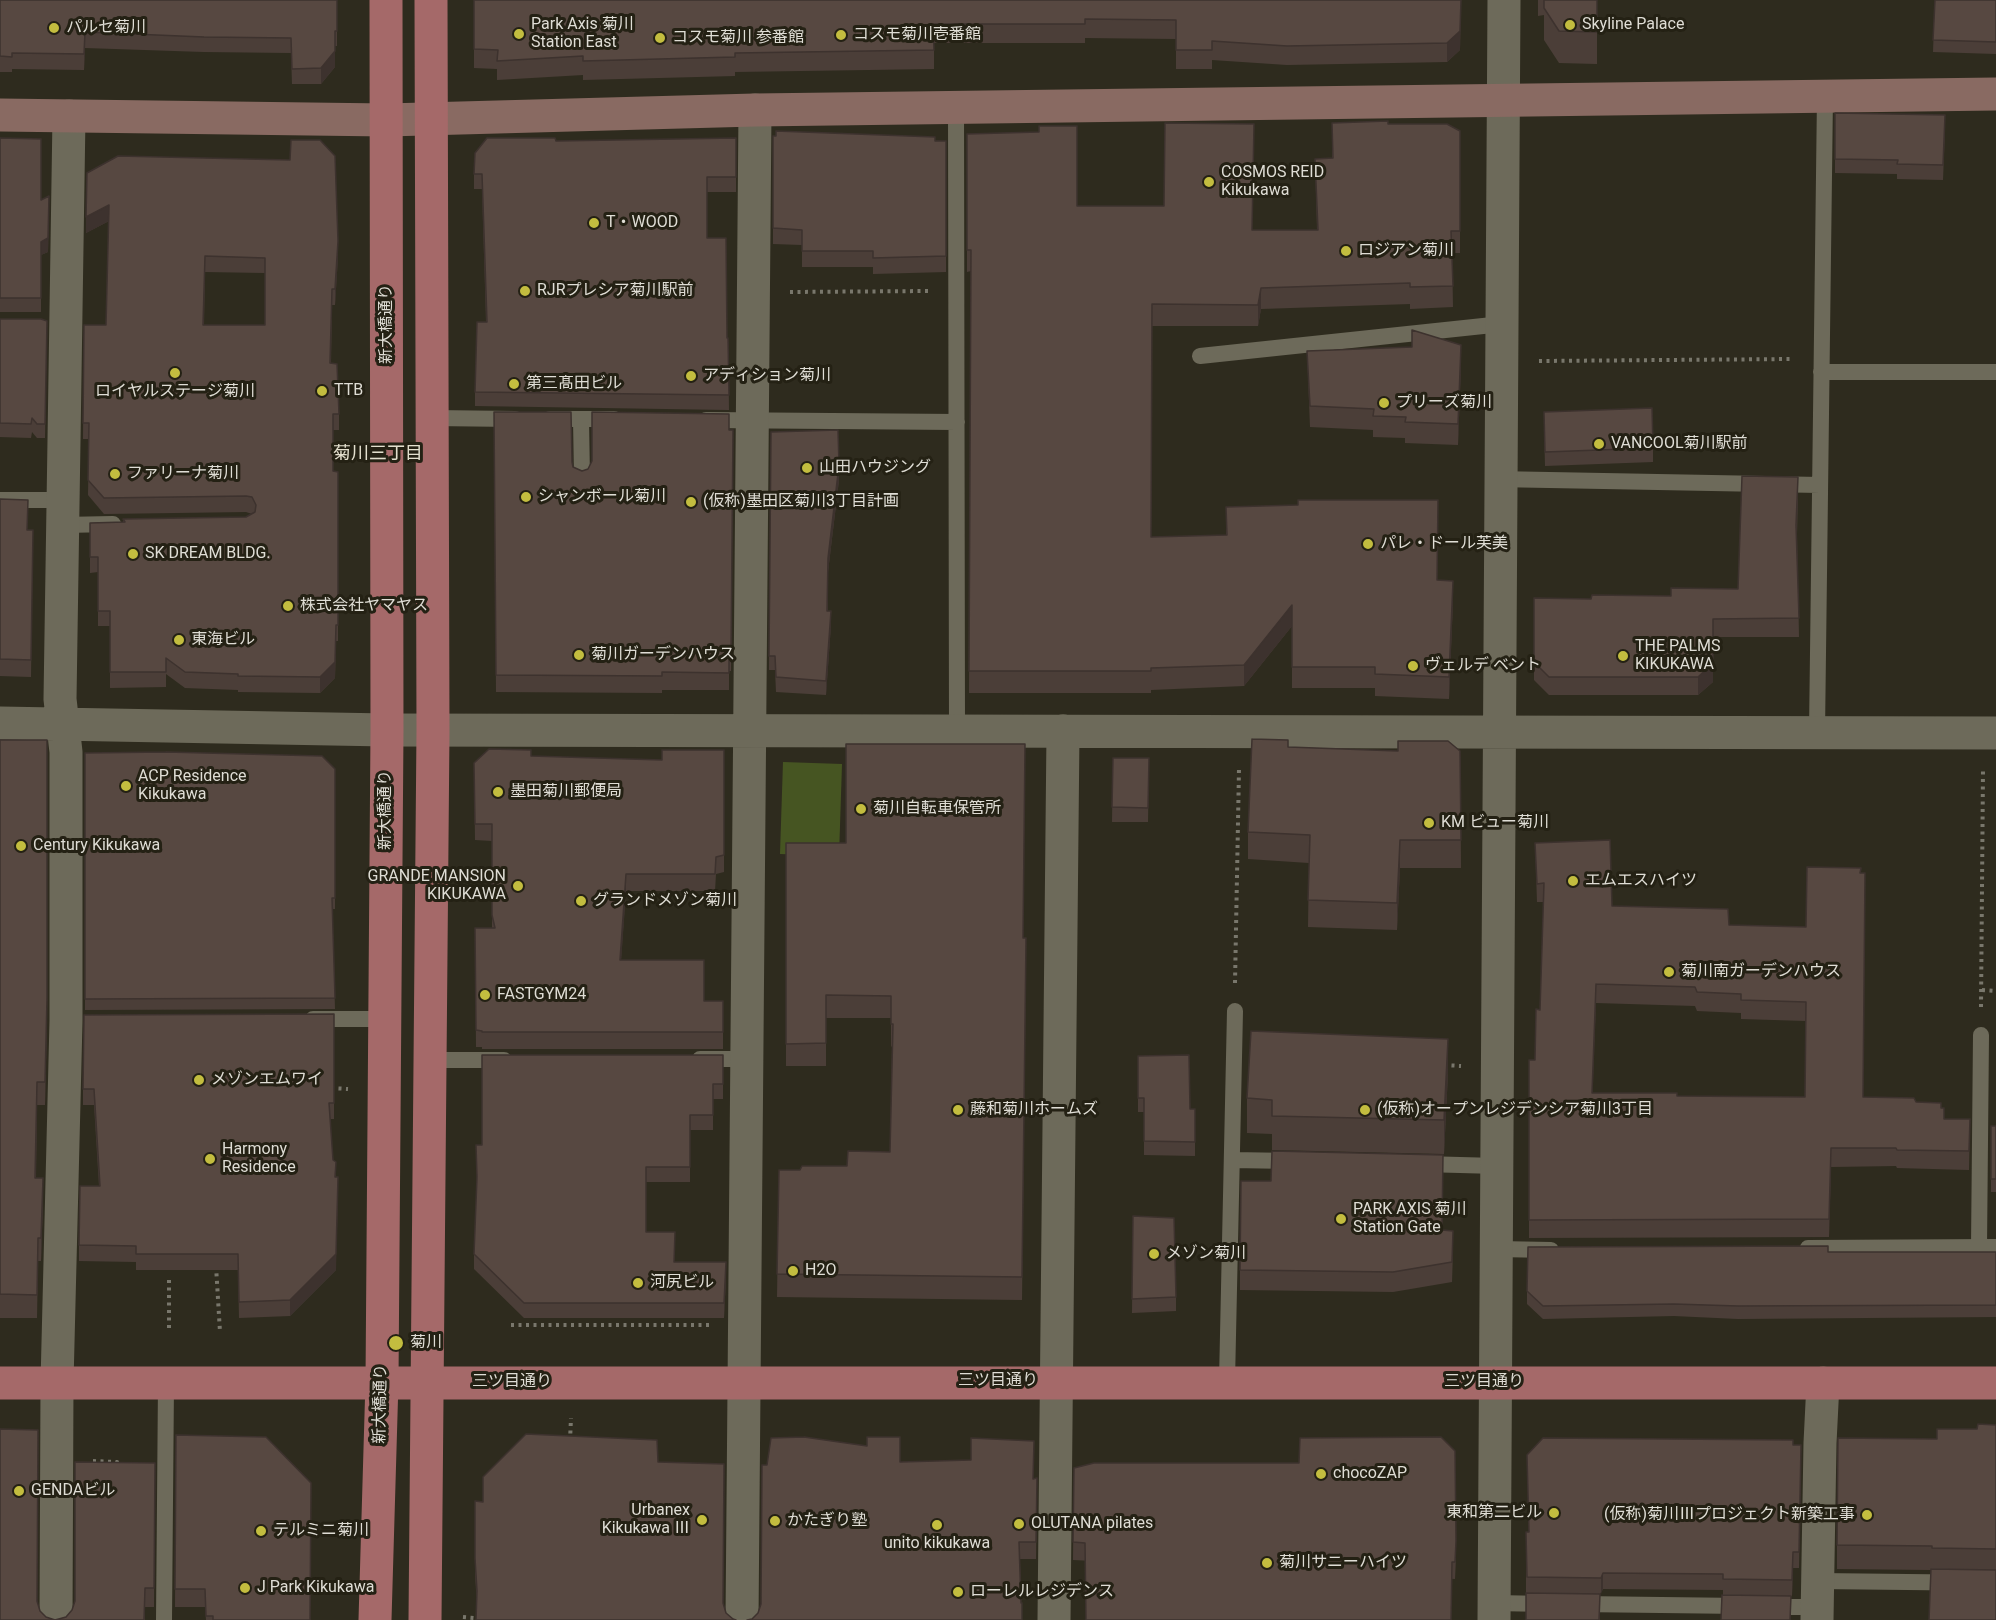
<!DOCTYPE html>
<meta charset="utf-8">
<style>
body{margin:0}
canvas{display:block;background:#2e2b1e}
</style>
<canvas width="1996" height="1620"></canvas>
<script>
const ctx = document.querySelector('canvas').getContext('2d');
ctx.lineJoin = 'round';
function fill(path, color) { ctx.fillStyle = color; ctx.fill(path, 'evenodd'); }
const toPath = rows => new Path2D(rows.map(r => 'M' + r).join(''));
function strokePath(path, color, width, dash) { ctx.strokeStyle = color; ctx.lineWidth = width; ctx.lineCap = dash ? 'butt' : 'round'; ctx.setLineDash(dash || []); ctx.stroke(path); }
function drawText(font, color, halo, rows, align = 'center') {
  ctx.font = font + ' Roboto,"Noto Sans JP",sans-serif'; ctx.lineWidth = 6; ctx.setLineDash([]); ctx.textBaseline = 'middle'; ctx.strokeStyle = halo; ctx.fillStyle = color; for (const [text, x, y, turn = 0] of rows) {
    ctx.save(); ctx.translate(x, y); ctx.rotate((+turn || 0) * Math.PI / 180); ctx.textAlign = isNaN(turn) ? turn : align; if (halo) ctx.strokeText(text, 0, 0); ctx.fillText(text, 0, 0); ctx.restore();
  }
}
fill(toPath([
 [783,762,842,764,839,856,780,854]
]), '#465522');
strokePath(toPath([
 [790,292,929,291],
 [1539,361,1792,359],
 [1235,983,1239,769],
 [1982,990,1996,991],
 [1981,1007,1983,769],
 [1444,1065,1461,1066],
 [331,1088,348,1089],
 [216,1266,220,1332],
 [511,1325,709,1325],
 [169,1328,169,1279],
 [570,1441,571,1418],
 [93,1461,117,1462,116,1466],
 [463,1617,474,1618]
]), '#79776c', 4, [3, 4.5]);
strokePath(toPath([
 [956,107,957,731],
 [1200,356,1502,324],
 [1821,372,1996,372],
 [432,418,515,419],
 [550,419,614,419],
 [581,419,582,478],
 [706,420,957,422],
 [1495,479,1820,485],
 [0,500,64,500],
 [63,525,113,524],
 [1817,732,1825,96],
 [313,1019,385,1019],
 [700,1059,748,1059],
 [430,1060,504,1060],
 [1232,1160,1292,1161],
 [1423,1164,1497,1166],
 [1979,1247,1981,1035],
 [1808,1248,1996,1247],
 [1497,1249,1551,1250],
 [1227,1381,1235,1011],
 [1818,1581,1996,1583],
 [1494,1603,1548,1604],
 [1579,1604,1743,1606],
 [1768,1607,1817,1607],
 [164,1620,166,1383]
]), '#6d6a5a', 16);
strokePath(toPath([
 [0,723,387,730,1996,733],
 [56,1620,57,1383,66,1021,66,752,60,699,69,116],
 [742,1620,755,110],
 [1054,1620,1063,731],
 [1494,1620,1504,0],
 [1817,1620,1820,1443,1823,1383]
]), '#6d6a5a', 33);
strokePath(toPath([
 [0,115,387,120,755,110,1996,94]
]), '#896a62', 33);
strokePath(toPath([
 [0,1383,1996,1383],
 [375,1620,382,1381,387,730,386,0],
 [425,1620,433,730,431,0]
]), '#a56969', 33);
fill(toPath([
 [0,0,337,0,337,46,335,46,335,67,321,84,292,84,291,53,204,52,85,48,84,70,12,69,12,72,0,72],
 [474,0,1461,0,1460,50,1447,62,1287,65,1212,60,1212,69,1176,69,1176,39,1085,38,1085,43,934,43,934,69,735,72,735,76,583,80,583,75,497,80,497,69,474,68],
 [1538,0,1597,0,1597,64,1559,63,1544,40,1544,15,1538,16],
 [1935,0,1996,0,1996,54,1933,52],
 [1835,113,1945,129,1943,180,1897,179,1897,174,1835,173],
 [1332,123,1388,124,1460,131,1460,253,1452,253,1453,307,1410,309,1410,304,1261,309,1258,326,1152,326,1151,537,1226,535,1226,507,1438,580,1453,602,1449,699,1375,696,1375,688,1292,688,1292,626,1244,686,1151,690,1151,693,969,693,971,271,967,272,967,134,1039,132,1077,206,1252,230,1317,230,1315,159,1332,158],
 [773,136,946,141,946,272,873,274,873,267,802,267,802,245,773,244],
 [0,138,41,200,49,209,48,252,41,255,41,312,0,312],
 [736,138,736,192,707,192,707,238,727,338,728,338,729,410,475,406,475,392,486,322,482,189,474,189,474,174,556,141],
 [87,173,338,257,335,305,332,305,331,363,339,414,339,430,333,430,333,471,338,472,338,641,336,641,335,678,320,693,238,692,238,690,185,688,166,674,166,687,110,688,110,626,98,626,98,572,90,573,90,523,123,522,123,519,246,517,252,514,246,512,104,514,88,495,89,439,83,439,84,325,106,325,109,221,86,233],
 [205,272,265,273,265,325,204,325],
 [0,319,47,321,45,438,37,438,32,432,31,438,0,437],
 [1412,330,1461,366,1458,445,1405,443,1405,438,1373,437,1373,430,1310,427,1307,351,1412,347],
 [494,412,572,462,573,467,582,471,729,430,733,430,731,671,729,671,729,690,662,690,662,693,496,692],
 [1544,426,1653,448,1653,462,1545,466],
 [771,432,839,480,828,572,828,611,831,625,826,695,776,692,775,670,769,670],
 [1798,495,1797,535,1799,637,1713,637,1713,682,1698,695,1549,695,1534,680,1534,598,1591,599,1671,596,1738,589],
 [0,499,28,530,33,530,31,677,0,676],
 [0,740,47,1021,45,1105,37,1105,36,1178,43,1201,41,1261,38,1261,37,1318,0,1318],
 [1288,747,1398,751,1460,751,1461,868,1400,868,1397,930,1308,927,1309,863,1248,859,1248,832],
 [724,750,724,872,716,874,715,891,626,891,621,960,704,1001,723,1001,723,1049,482,1049,482,1047,476,1047,475,928,492,928,492,841,475,840,474,763,531,756,662,760],
 [85,753,335,769,335,909,332,909,335,1009,85,1010],
 [1113,758,1149,758,1148,822,1112,822],
 [786,843,1023,938,1026,961,1022,1300,777,1297,779,1170,800,1170,847,1166,890,1152,892,1047,891,1046,891,1018,826,1018,826,1066,786,1066],
 [1535,843,1612,906,1729,925,1806,927,1863,1097,1916,1102,1941,1108,1944,1119,1970,1119,1969,1170,1897,1168,1896,1166,1831,1167,1829,1237,1529,1238,1529,1060,1535,1060,1540,1010,1544,902,1537,902],
 [1596,1003,1695,1006,1697,1011,1741,1013,1741,1019,1806,1021,1805,1097,1677,1096,1592,1093],
 [334,1014,334,1119,330,1119,333,1160,336,1177,336,1270,290,1316,239,1318,238,1270,136,1270,136,1262,79,1261,79,1245,99,1186,94,1105,83,1105,83,1089],
 [723,1055,723,1099,713,1099,713,1130,690,1130,690,1182,646,1182,646,1232,674,1262,726,1277,724,1318,524,1318,474,1269,474,1254,482,1145],
 [1138,1056,1190,1109,1195,1109,1195,1156,1144,1155,1144,1112,1138,1112],
 [1448,1073,1444,1154,1272,1150,1272,1134,1247,1133,1247,1098],
 [1991,1126,1996,1126,1996,1192,1991,1192],
 [1133,1216,1176,1297,1176,1311,1132,1313],
 [1442,1230,1453,1251,1452,1282,1393,1292,1240,1290,1240,1270],
 [1828,1252,1996,1252,1996,1317,1738,1319,1674,1316,1543,1319,1527,1304,1527,1291],
 [1996,1425,1996,1620,1931,1570,1837,1569,1837,1545,1977,1429],
 [526,1434,477,1605,475,1575,475,1501,483,1502],
 [176,1435,310,1620,206,1620,205,1607,175,1607],
 [1793,1445,1801,1461,1799,1568,1793,1568,1792,1596,1723,1595,1723,1590,1603,1589,1600,1594,1600,1620,1526,1620,1526,1532,1529,1532,1527,1455],
 [900,1462,1034,1479,1037,1478,1036,1559,1020,1559,1021,1603,752,1619],
 [155,1463,154,1607,145,1607,145,1620,0,1620,37,1601,40,1611,46,1617,55,1620,66,1617,72,1610],
 [1074,1468,1456,1558,1455,1579,1073,1560]
]), '#4b3e38');
fill(toPath([
 [1461,0,1460,50,1447,62,1447,43],
 [335,31,335,67,321,84,321,68],
 [85,32,85,48,84,70,84,54],
 [49,196,48,252,41,255,41,312,41,242],
 [109,205,109,221,86,233,86,217],
 [338,241,338,257,335,305,335,289],
 [1261,288,1261,309,1258,326,1258,305],
 [1461,345,1461,366,1458,445,1458,424],
 [839,465,839,480,828,572,828,558],
 [1453,581,1453,602,1449,699,1449,677],
 [1292,605,1292,626,1244,686,1244,665],
 [831,611,831,625,826,695,826,681],
 [1713,619,1713,682,1698,695,1698,677],
 [336,641,335,678,320,693,320,677],
 [1400,840,1400,868,1397,930,1397,903],
 [626,874,626,891,620,977,620,960],
 [1596,984,1596,1003,1592,1112,1592,1093],
 [47,998,47,1021,45,1105,45,1082],
 [1448,1039,1448,1073,1444,1154,1444,1120],
 [1831,1148,1831,1167,1829,1237,1829,1219],
 [43,1178,43,1201,41,1261,41,1238],
 [338,1193,336,1270,290,1316,290,1300],
 [726,1262,726,1277,724,1318,724,1303],
 [1793,1552,1793,1568,1792,1596,1792,1580],
 [1603,1573,1603,1589,1601,1594,1601,1578]
]), '#3d322e');
const building = toPath([
 [0,0,337,0,337,31,335,31,335,51,321,68,292,69,291,38,204,37,85,32,84,54,12,53,12,57,0,56,0,0],
 [474,0,1461,0,1460,31,1447,43,1287,46,1212,41,1212,50,1176,50,1176,20,1085,19,1085,24,933,24,934,50,735,53,735,57,583,61,583,56,497,61,498,50,474,49,474,0],
 [1544,0,1597,0,1597,32,1559,31,1544,8,1544,0],
 [1935,0,1996,0,1996,42,1933,40,1935,0],
 [1835,113,1945,115,1943,165,1897,164,1898,160,1835,159,1835,113],
 [1388,121,1388,124,1447,124,1460,131,1460,231,1451,231,1453,286,1410,287,1410,283,1261,288,1258,305,1152,304,1151,537,1227,535,1226,507,1298,505,1298,500,1438,500,1437,580,1453,581,1449,677,1375,674,1375,667,1292,667,1292,605,1244,665,1151,668,1151,671,969,671,971,250,967,250,967,134,1039,132,1039,126,1077,126,1077,206,1164,206,1165,123,1254,124,1252,230,1318,230,1315,159,1333,158,1332,123,1388,121],
 [776,131,935,137,935,141,946,141,946,256,873,258,873,251,802,251,802,230,773,228,773,136,776,136,776,131],
 [0,138,41,139,41,200,49,196,48,238,41,242,41,298,0,298,0,138],
 [487,138,555,138,556,141,736,138,736,177,707,177,707,238,726,238,727,338,728,338,729,395,475,392,477,322,487,322,482,174,474,174,475,153,487,138],
 [291,140,320,140,335,156,338,241,335,289,332,289,330,363,337,364,339,414,333,414,333,471,338,472,338,625,336,625,335,662,320,677,238,676,238,674,185,672,166,658,166,672,110,672,110,611,98,611,98,557,90,557,90,523,125,522,123,519,246,517,255,512,256,505,252,497,246,496,104,498,88,480,89,423,83,423,84,325,106,325,109,205,86,217,87,173,118,156,290,160,291,140],
 [205,256,265,258,265,325,203,325,205,256],
 [0,319,41,319,47,321,45,424,37,424,32,418,31,424,0,423,0,319],
 [1412,330,1461,345,1458,424,1405,422,1406,417,1373,416,1374,409,1310,406,1307,351,1412,347,1412,330],
 [1652,408,1653,448,1545,452,1544,412,1652,408],
 [494,412,571,412,572,462,573,467,582,471,588,469,592,461,592,412,729,414,729,430,733,430,731,653,729,653,729,673,662,672,662,676,496,675,494,412],
 [838,430,839,465,828,558,827,611,831,611,826,681,776,677,775,656,769,656,771,432,838,430],
 [1742,476,1798,477,1796,525,1799,618,1713,619,1713,663,1698,677,1549,677,1534,662,1534,598,1591,599,1592,595,1671,596,1671,588,1738,589,1742,476],
 [0,499,28,500,27,530,33,530,31,660,0,659,0,499],
 [1252,739,1288,740,1288,747,1398,751,1398,741,1448,741,1460,751,1461,840,1400,840,1397,903,1308,900,1310,835,1248,832,1252,739],
 [0,740,47,740,47,998,45,1082,37,1082,35,1178,43,1178,41,1238,38,1238,37,1295,0,1294,0,740],
 [846,744,1025,744,1023,938,1026,938,1022,1277,777,1274,779,1170,800,1170,802,1166,847,1166,848,1151,890,1152,893,1024,891,1024,891,996,826,995,826,1043,786,1044,786,843,846,843,846,744],
 [489,749,531,750,531,756,662,760,662,750,724,750,724,855,716,857,715,874,626,874,620,960,704,960,704,1001,723,1001,723,1032,482,1032,482,1031,476,1030,475,928,495,928,492,915,492,824,475,824,474,763,489,749],
 [166,752,322,756,335,769,335,898,332,898,335,998,85,999,85,753,166,752],
 [1113,758,1149,758,1148,808,1112,807,1113,758],
 [1610,840,1612,906,1728,909,1729,925,1806,927,1807,867,1861,868,1860,873,1865,873,1863,1097,1914,1098,1916,1102,1941,1103,1941,1108,1944,1108,1944,1119,1970,1119,1969,1151,1897,1150,1896,1148,1831,1148,1829,1219,1529,1220,1529,1060,1535,1060,1536,1009,1540,1010,1544,883,1537,884,1535,843,1610,840],
 [1596,984,1695,987,1697,992,1741,994,1741,1000,1806,1002,1805,1097,1677,1096,1677,1093,1592,1093,1596,984],
 [334,1014,334,1103,329,1103,333,1160,336,1162,335,1177,338,1177,336,1254,290,1300,239,1302,238,1254,136,1254,136,1246,79,1245,80,1186,100,1186,94,1089,83,1089,84,1015,334,1014],
 [1251,1031,1448,1039,1444,1120,1272,1116,1272,1100,1247,1098,1251,1031],
 [482,1055,723,1055,723,1084,713,1084,713,1115,690,1115,690,1167,646,1167,646,1232,675,1232,674,1262,726,1262,724,1303,524,1303,474,1254,477,1177,476,1145,482,1145,482,1055],
 [1189,1055,1190,1109,1195,1109,1195,1142,1144,1141,1144,1098,1138,1098,1138,1056,1189,1055],
 [1991,1126,1996,1126,1996,1179,1991,1179,1991,1126],
 [1272,1151,1443,1155,1442,1230,1453,1231,1452,1262,1393,1272,1240,1270,1241,1181,1271,1181,1272,1151],
 [1133,1216,1174,1218,1176,1297,1132,1299,1133,1216],
 [1828,1246,1828,1252,1996,1252,1996,1305,1738,1306,1674,1304,1543,1306,1527,1291,1528,1247,1828,1246],
 [1978,1424,1996,1425,1996,1549,1932,1548,1932,1546,1837,1545,1838,1438,1937,1439,1937,1429,1977,1429,1978,1424],
 [0,1429,38,1430,37,1601,40,1611,46,1617,55,1620,66,1617,72,1610,75,1601,75,1462,155,1463,154,1588,145,1588,144,1620,0,1620,0,1429],
 [526,1434,657,1440,658,1462,724,1464,723,1603,726,1613,733,1619,736,1620,476,1620,477,1591,475,1558,475,1501,483,1502,483,1477,526,1434],
 [176,1435,266,1437,311,1483,310,1620,213,1620,213,1616,206,1616,205,1589,175,1589,176,1435],
 [804,1437,867,1446,867,1437,900,1437,900,1462,971,1460,971,1438,1034,1441,1033,1479,1037,1478,1036,1542,1019,1542,1021,1603,1022,1603,1022,1620,747,1620,752,1619,758,1613,761,1604,762,1465,767,1465,771,1438,804,1437],
 [1441,1437,1455,1451,1456,1541,1455,1562,1452,1562,1451,1620,1086,1620,1085,1543,1073,1542,1074,1468,1094,1463,1299,1463,1300,1438,1441,1437],
 [1543,1438,1793,1440,1793,1445,1801,1445,1799,1552,1793,1552,1792,1580,1723,1579,1723,1574,1603,1573,1601,1578,1527,1577,1526,1532,1529,1532,1527,1455,1543,1438],
 [1931,1569,1996,1570,1996,1620,1929,1620,1931,1569],
 [1526,1593,1600,1594,1599,1620,1526,1620,1526,1593],
 [1722,1595,1791,1596,1790,1620,1721,1620,1722,1595]
]);
fill(building, '#574841');
strokePath(building, '#3d322e', 1.5);
for (const [x, y, r, color] of [
 [1570,25,6,"#c3bd3f"],
 [54,28,6,"#c3bd3f"],
 [519,34,6,"#c3bd3f"],
 [841,35,6,"#c3bd3f"],
 [660,38,6,"#c3bd3f"],
 [1209,182,6,"#c3bd3f"],
 [594,223,6,"#c3bd3f"],
 [1346,251,6,"#c3bd3f"],
 [525,291,6,"#c3bd3f"],
 [175,373,6,"#c3bd3f"],
 [691,376,6,"#c3bd3f"],
 [514,384,6,"#c3bd3f"],
 [322,391,6,"#c3bd3f"],
 [1384,403,6,"#c3bd3f"],
 [1599,444,6,"#c3bd3f"],
 [807,468,6,"#c3bd3f"],
 [115,474,6,"#c3bd3f"],
 [526,497,6,"#c3bd3f"],
 [691,502,6,"#c3bd3f"],
 [1368,544,6,"#c3bd3f"],
 [133,554,6,"#c3bd3f"],
 [288,606,6,"#c3bd3f"],
 [179,640,6,"#c3bd3f"],
 [579,655,6,"#c3bd3f"],
 [1623,656,6,"#c3bd3f"],
 [1413,666,6,"#c3bd3f"],
 [126,786,6,"#c3bd3f"],
 [498,792,6,"#c3bd3f"],
 [861,809,6,"#c3bd3f"],
 [1429,823,6,"#c3bd3f"],
 [21,846,6,"#c3bd3f"],
 [1573,881,6,"#c3bd3f"],
 [518,886,6,"#c3bd3f"],
 [581,901,6,"#c3bd3f"],
 [1669,972,6,"#c3bd3f"],
 [485,995,6,"#c3bd3f"],
 [199,1080,6,"#c3bd3f"],
 [958,1110,6,"#c3bd3f"],
 [1365,1110,6,"#c3bd3f"],
 [210,1159,6,"#c3bd3f"],
 [1341,1219,6,"#c3bd3f"],
 [1154,1254,6,"#c3bd3f"],
 [793,1271,6,"#c3bd3f"],
 [638,1283,6,"#c3bd3f"],
 [396,1343,8,"#c3bd3f"],
 [1321,1474,6,"#c3bd3f"],
 [19,1491,6,"#c3bd3f"],
 [1554,1513,6,"#c3bd3f"],
 [1867,1515,6,"#c3bd3f"],
 [702,1520,6,"#c3bd3f"],
 [775,1521,6,"#c3bd3f"],
 [1019,1524,6,"#c3bd3f"],
 [937,1525,6,"#c3bd3f"],
 [261,1531,6,"#c3bd3f"],
 [1267,1563,6,"#c3bd3f"],
 [245,1588,6,"#c3bd3f"],
 [958,1592,6,"#c3bd3f"]
]) { const dot = new Path2D(); dot.arc(x, y, r, 0, 2 * Math.PI); ctx.fillStyle = color; ctx.fill(dot); strokePath(dot, '#242114', 2); }
drawText('16px', '#dfddd5', '#242114', [
 ["Park Axis 菊川",531,25],
 ["Station East",531,43],
 ["Skyline Palace",1582,25],
 ["パルセ菊川",66,28],
 ["コスモ菊川壱番館",853,35],
 ["コスモ菊川 参番館",672,38],
 ["COSMOS REID",1221,173],
 ["Kikukawa",1221,191],
 ["T・WOOD",606,223],
 ["ロジアン菊川",1358,251],
 ["RJRプレシア菊川駅前",537,291],
 ["アディション菊川",703,376],
 ["第三髙田ビル",526,384],
 ["TTB",334,391],
 ["ロイヤルステージ菊川",175,392,"center"],
 ["プリーズ菊川",1396,403],
 ["VANCOOL菊川駅前",1611,444],
 ["山田ハウジング",819,468],
 ["ファリーナ菊川",127,474],
 ["シャンボール菊川",538,497],
 ["(仮称)墨田区菊川3丁目計画",703,502],
 ["パレ・ドール芙美",1380,544],
 ["SK DREAM BLDG.",145,554],
 ["株式会社ヤマヤス",300,606],
 ["東海ビル",191,640],
 ["THE PALMS",1635,647],
 ["KIKUKAWA",1635,665],
 ["菊川ガーデンハウス",591,655],
 ["ヴェルデ ベント",1425,666],
 ["ACP Residence",138,777],
 ["Kikukawa",138,795],
 ["墨田菊川郵便局",510,792],
 ["菊川自転車保管所",873,809],
 ["KM ビュー菊川",1441,823],
 ["Century Kikukawa",33,846],
 ["GRANDE MANSION",506,877,"right"],
 ["KIKUKAWA",506,895,"right"],
 ["エムエスハイツ",1585,881],
 ["グランドメゾン菊川",593,901],
 ["菊川南ガーデンハウス",1681,972],
 ["FASTGYM24",497,995],
 ["メゾンエムワイ",211,1080],
 ["藤和菊川ホームズ",970,1110],
 ["(仮称)オープンレジデンシア菊川3丁目",1377,1110],
 ["Harmony",222,1150],
 ["Residence",222,1168],
 ["PARK AXIS 菊川",1353,1210],
 ["Station Gate",1353,1228],
 ["メゾン菊川",1166,1254],
 ["H2O",805,1271],
 ["河尻ビル",650,1283],
 ["菊川",410,1343],
 ["chocoZAP",1333,1474],
 ["GENDAビル",31,1491],
 ["Urbanex",690,1511,"right"],
 ["Kikukawa Ⅲ",690,1529,"right"],
 ["東和第二ビル",1542,1513,"right"],
 ["(仮称)菊川Ⅲプロジェクト新築工事",1855,1515,"right"],
 ["かたぎり塾",787,1521],
 ["OLUTANA pilates",1031,1524],
 ["テルミニ菊川",273,1531],
 ["unito kikukawa",937,1544,"center"],
 ["菊川サニーハイツ",1279,1563],
 ["J Park Kikukawa",257,1588],
 ["ローレルレジデンス",970,1592]
], 'left');
drawText('16px', '#dfddd5', '#242114', [
 ["新大橋通り",387,324,-90],
 ["新大橋通り",386,810,-90],
 ["三ツ目通り",998,1381],
 ["三ツ目通り",512,1382],
 ["三ツ目通り",1484,1382],
 ["新大橋通り",381,1404,-89]
]);
drawText('18px', '#e3dfce', '#242114', [
 ["菊川三丁目",378,454]
]);
</script>
